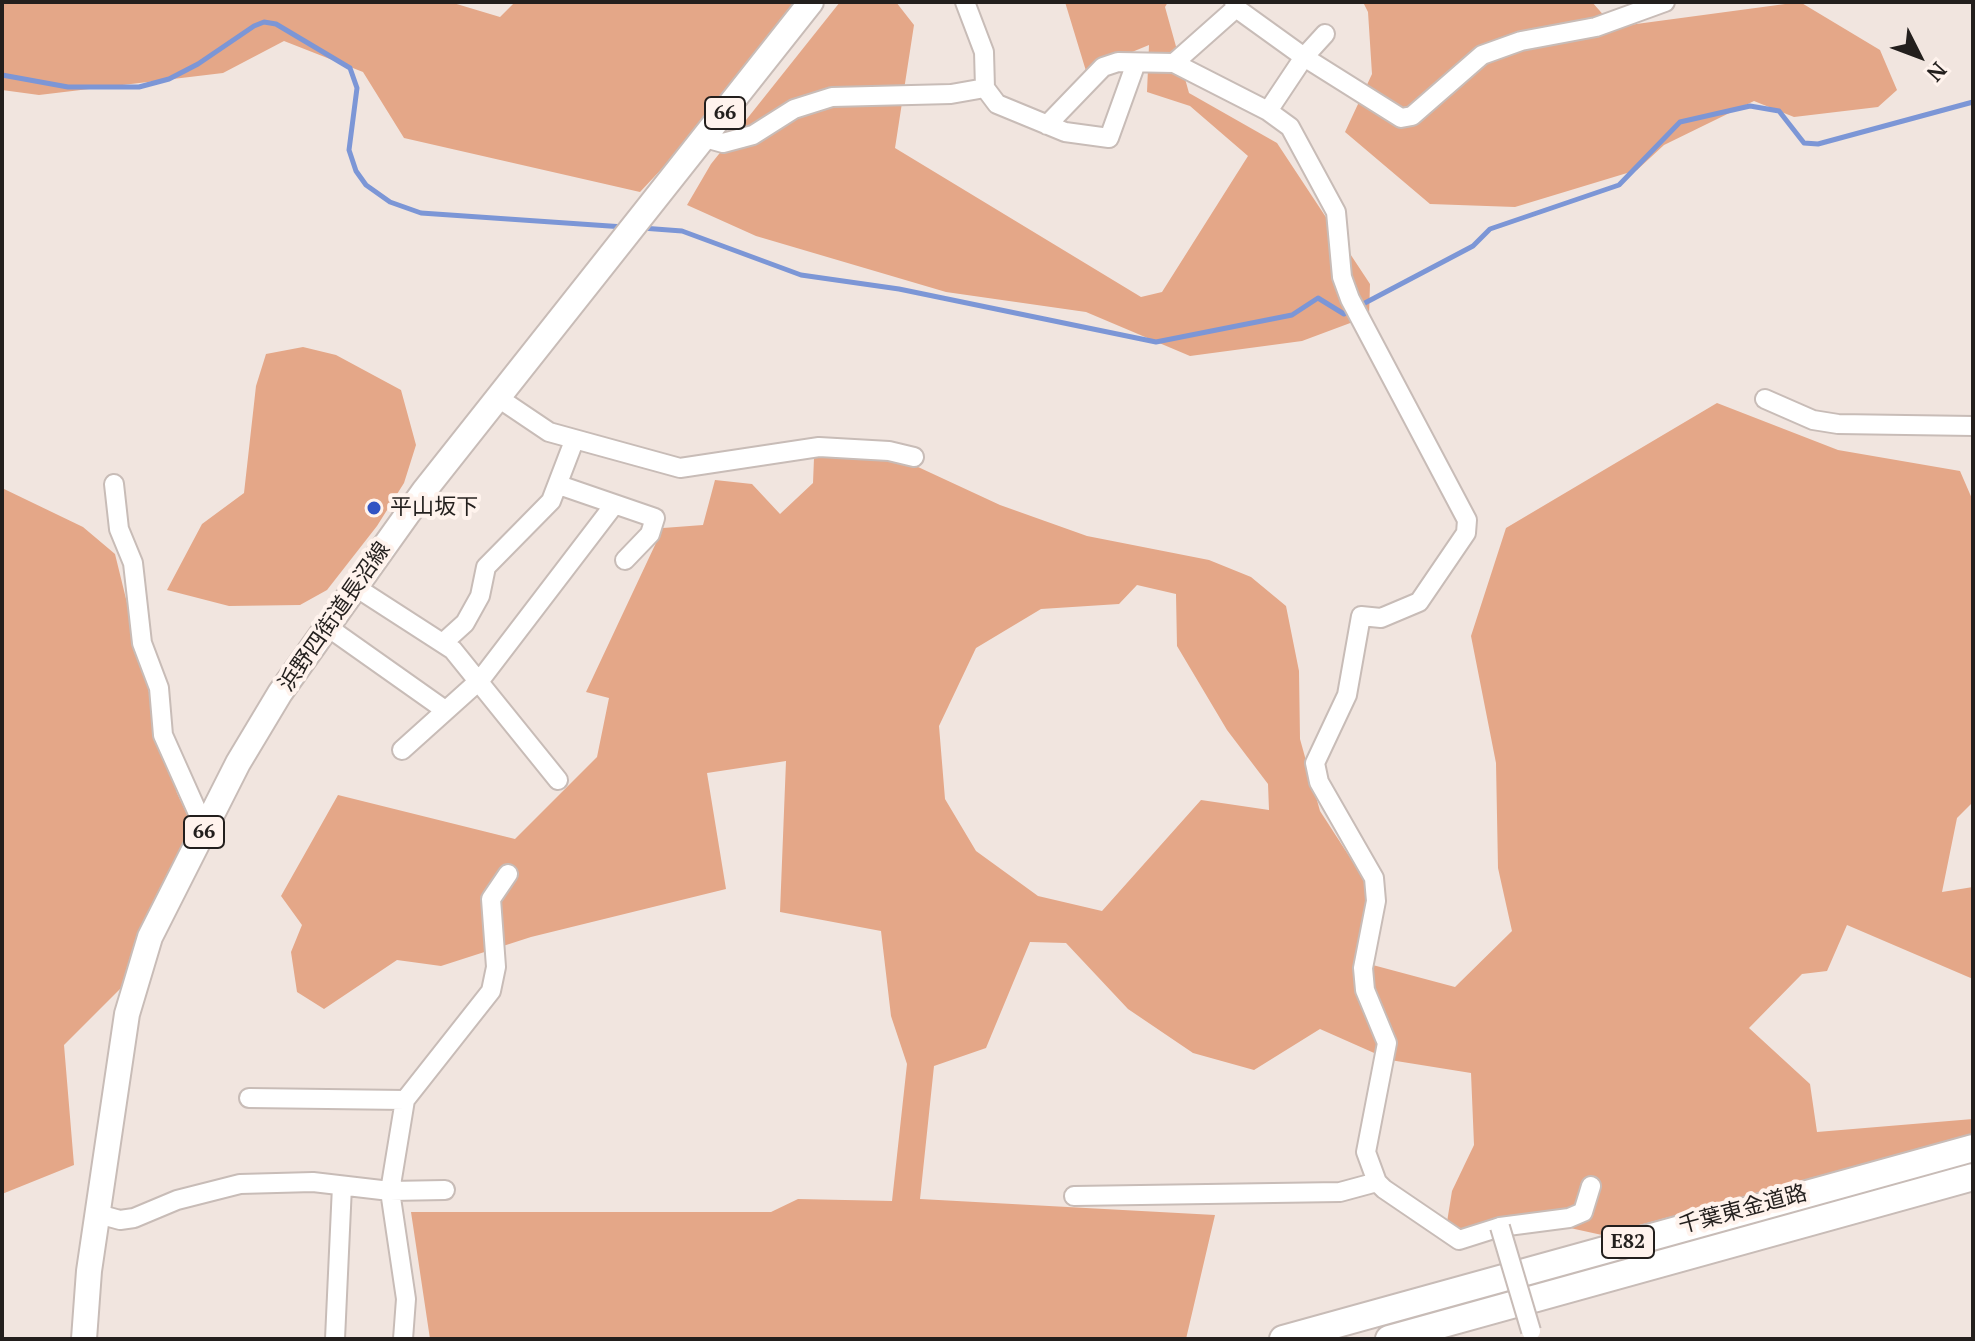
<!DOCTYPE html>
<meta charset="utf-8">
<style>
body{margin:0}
#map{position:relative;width:1975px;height:1341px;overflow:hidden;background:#f1e5df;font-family:"PT Serif",serif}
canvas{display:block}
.frame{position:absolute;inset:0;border:4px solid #231f1d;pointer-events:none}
.north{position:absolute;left:1879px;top:16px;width:80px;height:80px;-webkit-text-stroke:6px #fff3ed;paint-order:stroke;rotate:132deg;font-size:22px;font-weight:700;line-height:32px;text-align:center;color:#231f1d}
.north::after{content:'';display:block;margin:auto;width:28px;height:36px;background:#231f1d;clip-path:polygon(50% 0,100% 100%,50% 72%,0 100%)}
</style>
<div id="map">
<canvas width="1975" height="1341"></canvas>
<div class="frame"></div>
<div class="north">N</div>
</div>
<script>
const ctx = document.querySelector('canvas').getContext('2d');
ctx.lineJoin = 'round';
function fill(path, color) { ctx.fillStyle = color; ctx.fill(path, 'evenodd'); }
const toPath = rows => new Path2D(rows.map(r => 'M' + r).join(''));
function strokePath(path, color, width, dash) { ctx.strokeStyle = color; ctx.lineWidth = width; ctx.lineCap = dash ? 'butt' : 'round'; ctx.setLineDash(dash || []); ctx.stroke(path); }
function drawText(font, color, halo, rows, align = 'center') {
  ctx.font = font + ' "PT Serif","Noto Sans JP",serif'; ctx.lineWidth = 8; ctx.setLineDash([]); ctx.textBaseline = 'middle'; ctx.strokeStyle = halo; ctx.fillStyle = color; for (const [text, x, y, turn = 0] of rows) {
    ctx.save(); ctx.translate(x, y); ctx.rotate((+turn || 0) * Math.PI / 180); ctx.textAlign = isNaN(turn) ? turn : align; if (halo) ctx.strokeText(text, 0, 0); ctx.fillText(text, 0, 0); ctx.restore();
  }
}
fill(toPath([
 [2,2,450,2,500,17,515,2,801,2,759,65,640,192,404,138,363,72,284,41,223,73,39,95,2,90],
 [840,2,896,2,914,25,895,148,1141,297,1162,292,1248,156,1190,106,1147,92,1149,45,1086,71,1065,2,1168,2,1165,7,1189,93,1277,143,1370,284,1369,316,1302,341,1190,356,1086,312,946,292,756,236,687,205,711,164],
 [1363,2,1592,2,1614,27,1800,2,1880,50,1897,90,1878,107,1794,117,1754,101,1664,145,1637,170,1515,207,1430,204,1345,132,1372,74,1368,12],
 [303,347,336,355,401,390,416,445,404,483,377,526,327,590,300,605,229,606,167,590,202,524,244,493,256,386,266,354],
 [1717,403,1838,450,1960,471,1973,501,1973,802,1957,818,1942,892,1973,887,1973,979,1847,925,1827,971,1802,974,1749,1028,1810,1084,1817,1132,1973,1119,1973,1136,1602,1235,1561,1226,1478,1236,1447,1222,1452,1191,1474,1145,1471,1073,1390,1060,1320,1029,1254,1070,1193,1053,1128,1009,1066,943,1030,942,986,1048,934,1066,920,1199,1215,1215,1186,1339,430,1339,411,1212,771,1212,798,1199,892,1201,907,1064,891,1016,881,931,780,912,786,761,707,773,726,889,531,937,441,966,397,960,324,1009,297,992,291,952,302,925,281,896,338,795,515,839,597,757,609,698,586,692,663,528,703,525,715,480,752,484,780,514,813,483,814,458,890,454,1000,505,1087,536,1209,560,1251,577,1286,606,1299,671,1300,739,1320,811,1364,879,1373,929,1369,964,1455,987,1512,931,1498,868,1496,763,1471,636,1506,528],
 [1137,585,1176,594,1177,646,1227,730,1268,784,1269,810,1201,800,1102,911,1038,896,976,851,945,799,939,726,976,648,1041,609,1119,604],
 [2,488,83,527,115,554,157,725,177,793,194,829,128,981,64,1045,74,1165,2,1194]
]), '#e4a788');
strokePath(toPath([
 [2,75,68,87,139,87,169,79,198,64,254,26,264,22,276,24,350,68,357,88,349,150,356,171,366,185,390,202,421,213,624,227],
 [642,228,682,231,801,275,899,289,1156,342,1292,315,1318,298,1344,314,1473,246,1490,229,1619,185,1680,122,1750,106,1779,111,1804,143,1818,144,1973,102]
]), '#7c96d6', 5);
const minor = toPath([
 [965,2,984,52,985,88,997,104,1065,132,1109,138,1136,63],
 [1236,8,1304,57,1401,118,1412,116,1482,55,1521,41,1596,27,1665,2],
 [1174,63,1236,8,1234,2],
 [1268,111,1304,57,1325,34],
 [1047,125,1103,67,1118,62,1174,63,1268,111,1290,127,1336,212,1342,277,1350,299,1467,520,1466,533,1419,602,1381,618,1361,616,1347,695,1315,763,1319,782,1374,878,1376,901,1363,968,1365,990,1387,1043,1366,1152,1377,1182,1384,1189,1459,1240,1500,1227,1569,1218,1583,1212,1591,1186],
 [705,138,723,143,753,135,794,109,832,97,951,94,985,88],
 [497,397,549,432,680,468,819,447,889,451,914,457],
 [1765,399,1813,420,1838,424,1973,426],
 [114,484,119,529,133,563,142,643,159,688,163,735,205,829],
 [559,485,655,518,650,534,625,560],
 [357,588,453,650,558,780],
 [329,628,445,710],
 [444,642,465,623,480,596,486,567,551,501,574,441],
 [402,750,481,679,614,505],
 [249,1098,405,1100],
 [1074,1196,1340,1192,1377,1182],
 [98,1214,120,1220,134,1218,177,1200,240,1184,313,1182,390,1191,445,1190],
 [335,1339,342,1186],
 [403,1339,406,1299,390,1191,405,1100,491,991,496,967,491,899,508,874]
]);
const major = toPath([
 [84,1339,89,1271,127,1014,150,937,238,763,280,693,424,491,811,2]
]);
const highway = toPath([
 [1283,1339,1973,1148],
 [1389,1339,1973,1177]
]);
strokePath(minor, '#c8bcb7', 22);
strokePath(major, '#c8bcb7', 28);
strokePath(highway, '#c8bcb7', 30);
strokePath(minor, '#fff', 18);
strokePath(major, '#fff', 24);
strokePath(highway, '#fff', 26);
const minorBridge = toPath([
 [1500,1227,1531,1331]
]);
strokePath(minorBridge, '#c8bcb7', 22, []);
strokePath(minorBridge, '#fff', 18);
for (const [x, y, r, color] of [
 [374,508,8,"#3153c3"]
]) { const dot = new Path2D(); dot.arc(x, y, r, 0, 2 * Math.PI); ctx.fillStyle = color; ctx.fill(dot); strokePath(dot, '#fff3ed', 3); }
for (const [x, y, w] of [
 [725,113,40],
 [204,832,40],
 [1628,1242,52]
]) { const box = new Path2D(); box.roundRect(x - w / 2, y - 16, w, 32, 6); ctx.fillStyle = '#fff3ed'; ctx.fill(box); strokePath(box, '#231f1d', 2); }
drawText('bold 20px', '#231f1d', null, [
 ["66",725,113],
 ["66",204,832],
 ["E82",1628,1242]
]);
drawText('22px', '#231f1d', '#fff3ed', [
 ["平山坂下",390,508]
], 'left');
drawText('22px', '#231f1d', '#fff3ed', [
 ["浜野四街道長沼線",335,617,-55],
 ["千葉東金道路",1743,1210,-15]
]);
</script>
